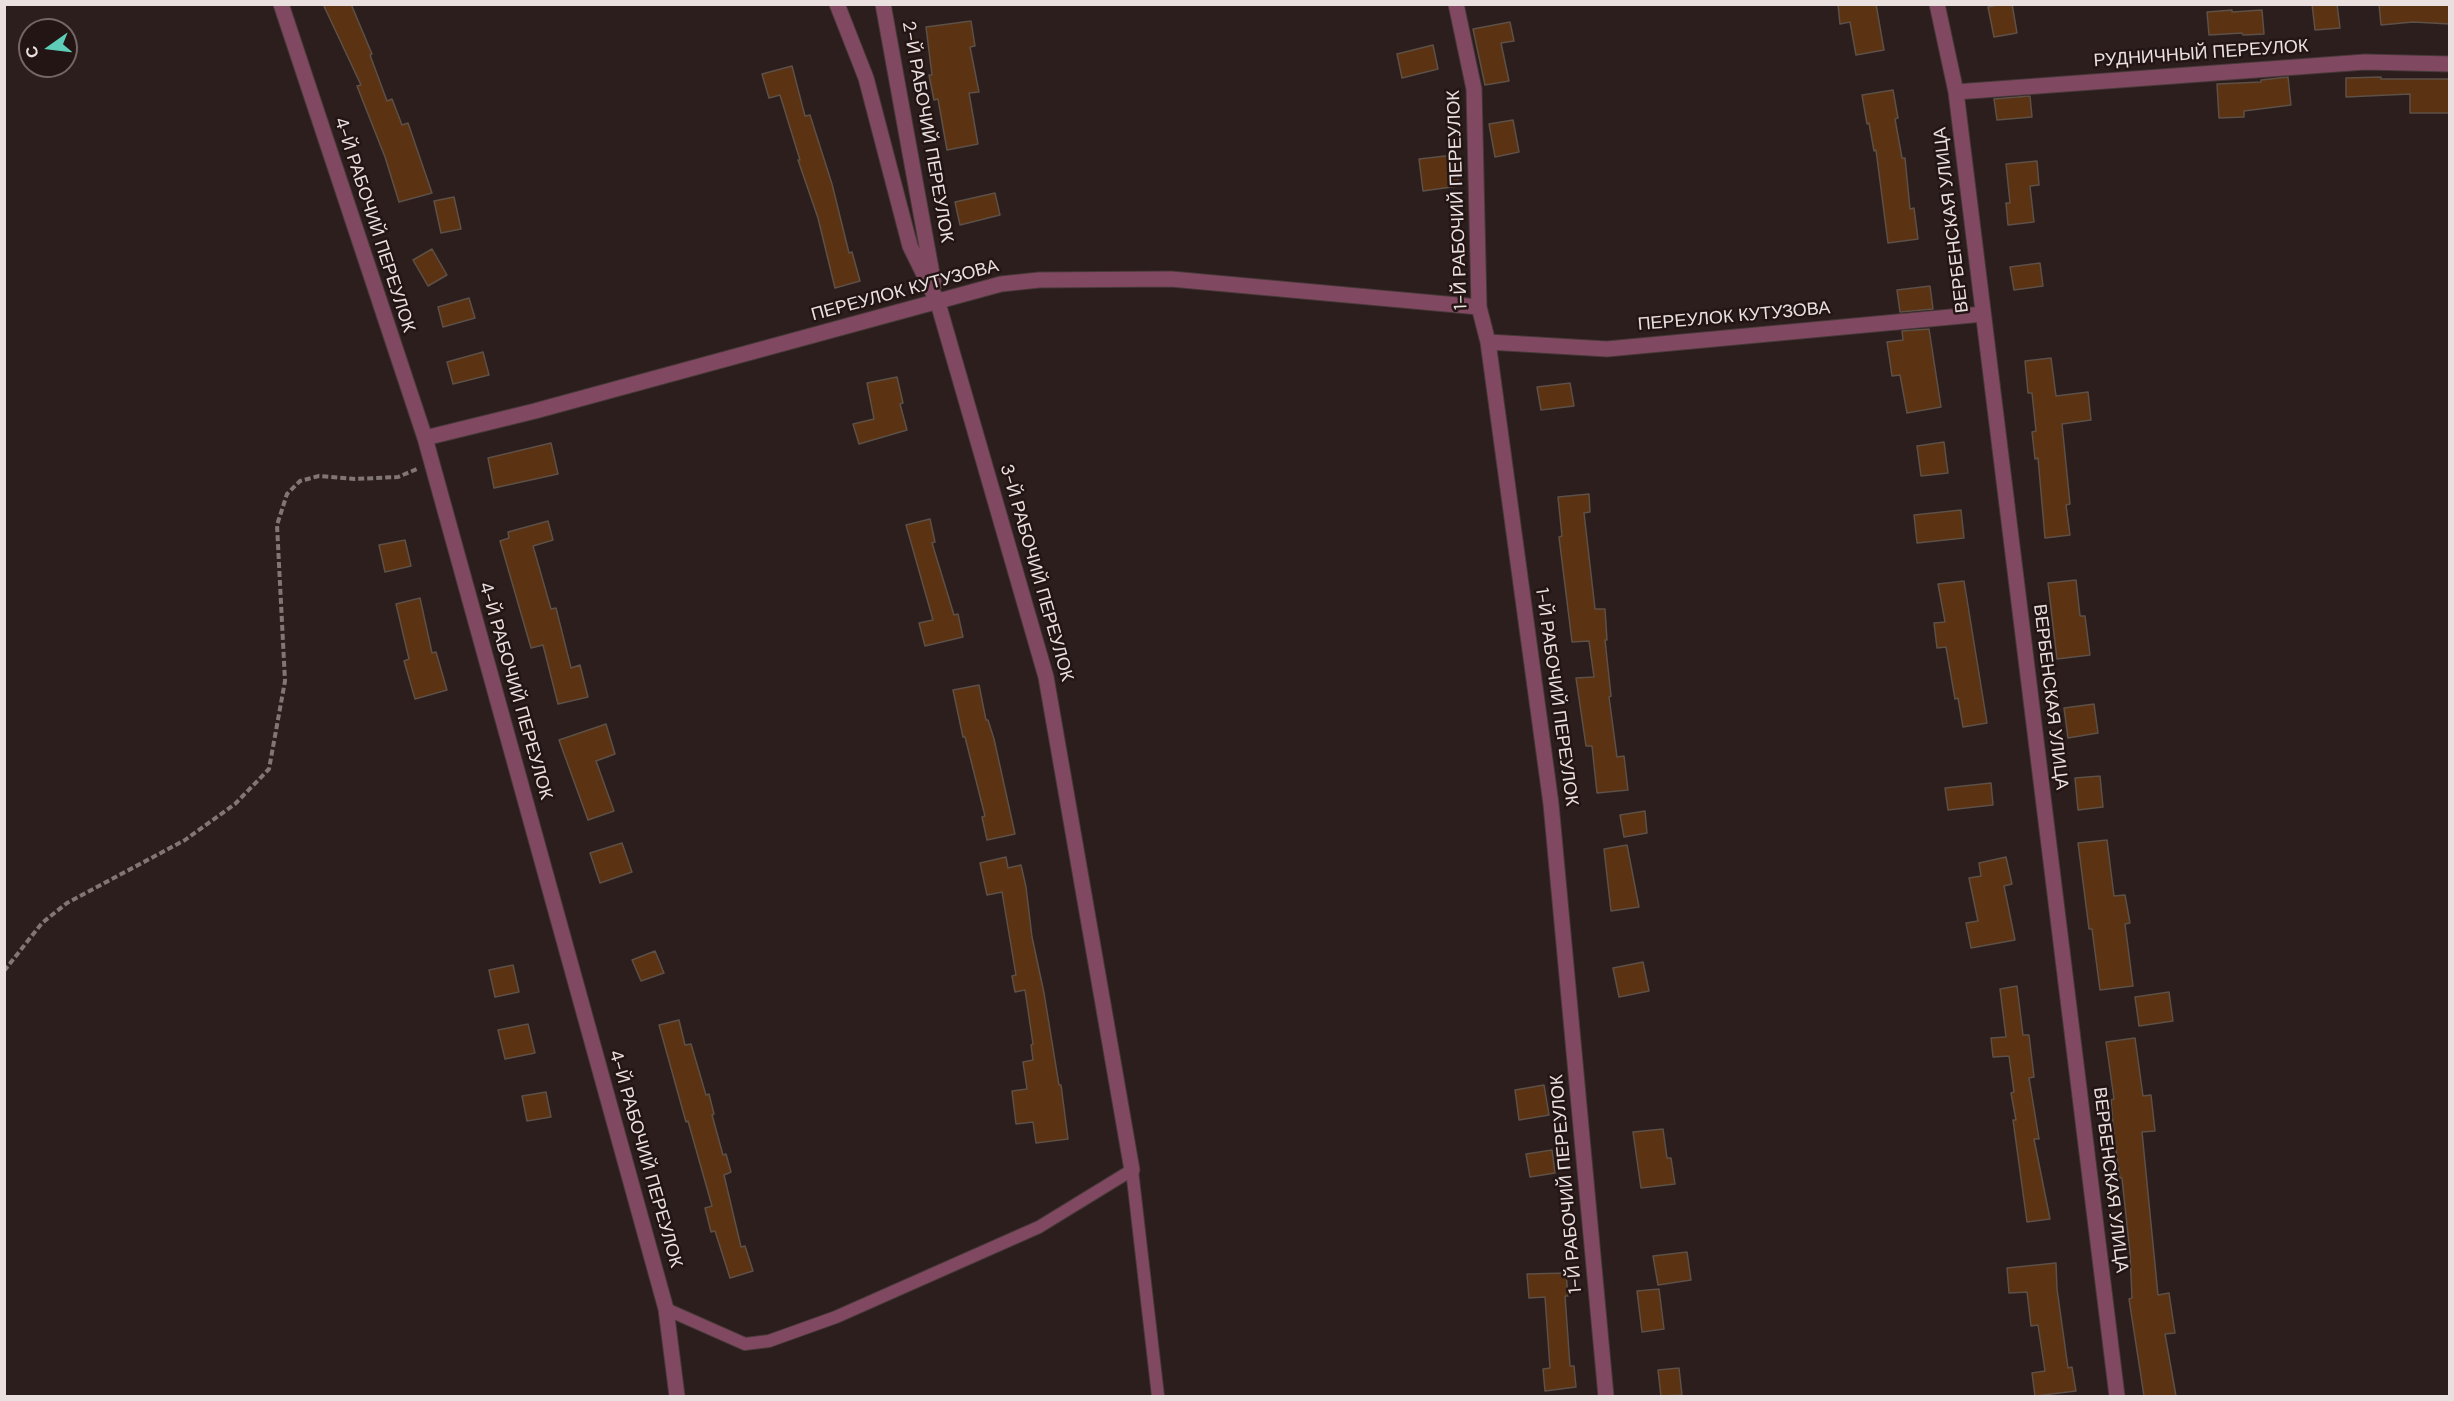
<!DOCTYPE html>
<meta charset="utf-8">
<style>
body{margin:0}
#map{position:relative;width:2454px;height:1401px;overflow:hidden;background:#2c1e1d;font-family:"DM Sans",sans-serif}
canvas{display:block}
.frame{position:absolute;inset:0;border:6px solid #eae0df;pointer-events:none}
.north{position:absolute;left:18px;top:18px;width:60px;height:60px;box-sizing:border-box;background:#231514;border:2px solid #736665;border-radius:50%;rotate:256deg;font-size:16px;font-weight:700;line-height:24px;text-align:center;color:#eae0df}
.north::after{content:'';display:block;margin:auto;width:21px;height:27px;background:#5eceb8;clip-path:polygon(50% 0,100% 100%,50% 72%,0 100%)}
</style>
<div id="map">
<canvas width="2454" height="1401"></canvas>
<div class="frame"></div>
<div class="north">С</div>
</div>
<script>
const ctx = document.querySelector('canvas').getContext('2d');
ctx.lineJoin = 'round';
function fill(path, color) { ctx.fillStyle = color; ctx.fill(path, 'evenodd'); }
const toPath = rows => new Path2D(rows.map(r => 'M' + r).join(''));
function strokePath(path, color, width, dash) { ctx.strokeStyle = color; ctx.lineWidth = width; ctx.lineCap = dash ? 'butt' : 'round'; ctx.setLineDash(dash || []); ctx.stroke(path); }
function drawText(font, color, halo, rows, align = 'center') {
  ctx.font = font + ' "DM Sans",sans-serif'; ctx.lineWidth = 5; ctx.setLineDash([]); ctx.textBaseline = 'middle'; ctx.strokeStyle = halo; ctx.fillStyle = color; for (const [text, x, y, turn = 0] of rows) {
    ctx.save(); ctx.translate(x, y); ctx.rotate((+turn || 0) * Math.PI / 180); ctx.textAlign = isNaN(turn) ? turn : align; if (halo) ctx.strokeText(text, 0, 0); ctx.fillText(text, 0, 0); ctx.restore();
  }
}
const building = toPath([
 [323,4,351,4,372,54,370,55,387,101,392,99,402,125,408,123,432,193,399,202,385,157,357,86,361,85,323,4],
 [1838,4,1876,4,1884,50,1856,55,1850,22,1840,24,1838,4],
 [2003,4,2012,4,2017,33,1994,37,1988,7,2003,4],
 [2312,4,2337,4,2340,28,2315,30,2312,4],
 [2379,4,2450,4,2450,24,2413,22,2381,25,2379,4],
 [2232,10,2232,12,2262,10,2264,34,2243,35,2242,33,2209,35,2207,12,2232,10],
 [971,21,975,46,970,47,979,92,969,93,978,144,947,150,938,99,934,100,929,75,932,75,926,27,971,21],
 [1510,22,1514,41,1501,43,1509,81,1485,85,1473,29,1510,22],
 [1433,45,1438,69,1402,78,1397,54,1433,45],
 [792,66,805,116,810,115,832,184,849,253,852,252,860,281,835,288,818,218,798,160,800,160,780,95,769,98,762,74,792,66],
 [2288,77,2291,105,2244,111,2244,117,2219,118,2217,84,2261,82,2261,80,2288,77],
 [2381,77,2381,79,2450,79,2450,113,2410,113,2410,94,2346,97,2346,78,2381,77],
 [1893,90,1898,118,1895,119,1902,158,1905,158,1910,209,1914,208,1918,239,1888,243,1876,150,1874,151,1869,123,1867,124,1862,95,1893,90],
 [2030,96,2032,117,1997,120,1994,99,2030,96],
 [1513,120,1519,152,1495,157,1489,124,1513,120],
 [1454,155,1459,186,1423,191,1419,159,1454,155],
 [2037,161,2039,185,2030,186,2034,222,2008,225,2006,203,2010,203,2006,164,2037,161],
 [995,193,1000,215,960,225,955,202,995,193],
 [454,197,461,229,441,233,434,201,454,197],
 [432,249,447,275,428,286,413,260,432,249],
 [2040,263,2043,286,2014,290,2010,267,2040,263],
 [1930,286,1933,309,1900,312,1897,290,1930,286],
 [469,298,475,318,443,327,438,307,469,298],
 [1929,329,1941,407,1907,413,1900,375,1892,376,1887,342,1903,340,1902,331,1929,329],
 [483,352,489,375,453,384,447,362,483,352],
 [2051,358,2056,396,2088,392,2091,420,2062,424,2070,504,2066,505,2070,535,2045,538,2038,458,2035,459,2032,432,2036,431,2032,393,2028,393,2025,361,2051,358],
 [897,377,903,403,900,404,907,430,859,444,853,424,874,419,867,383,897,377],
 [1570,383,1574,406,1541,410,1537,387,1570,383],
 [1944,442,1948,473,1921,476,1917,446,1944,442],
 [551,443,558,474,494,488,488,458,551,443],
 [1589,494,1590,512,1584,513,1595,609,1605,609,1607,640,1605,640,1611,696,1609,697,1617,757,1624,756,1628,790,1597,793,1592,746,1586,746,1576,678,1594,677,1589,641,1572,642,1559,537,1562,536,1558,497,1589,494],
 [1961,510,1964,538,1917,543,1914,515,1961,510],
 [930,519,935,542,932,543,954,615,958,614,963,637,925,646,919,623,933,620,906,525,930,519],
 [548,521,553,540,533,546,551,609,556,608,571,668,580,665,588,697,558,704,543,645,531,648,500,541,509,538,508,532,548,521],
 [405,540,411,566,385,572,379,545,405,540],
 [2076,580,2080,616,2085,616,2090,655,2057,659,2048,583,2076,580],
 [1964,581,1987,723,1963,727,1958,698,1955,699,1946,647,1937,648,1934,623,1945,622,1938,584,1964,581],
 [420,598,432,653,436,652,447,690,415,699,404,661,409,659,396,604,420,598],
 [979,685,986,720,988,720,994,739,1015,834,987,840,982,817,985,816,965,737,963,737,953,690,979,685],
 [2094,704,2098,733,2068,738,2064,708,2094,704],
 [606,724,615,754,596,761,614,811,588,820,559,740,606,724],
 [2100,776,2103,807,2078,810,2075,778,2100,776],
 [1991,783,1993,805,1948,810,1945,788,1991,783],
 [1645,811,1647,833,1624,837,1620,815,1645,811],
 [2107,840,2114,896,2125,895,2130,923,2125,924,2133,986,2100,990,2092,929,2089,929,2078,843,2107,840],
 [622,843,632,872,600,883,590,853,622,843],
 [1627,845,1639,907,1611,911,1604,849,1627,845],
 [1006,857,1008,868,1021,865,1026,887,1032,937,1044,993,1059,1085,1061,1085,1068,1139,1036,1143,1033,1122,1016,1124,1012,1091,1027,1089,1023,1062,1033,1060,1031,1045,1033,1044,1025,990,1015,992,1012,976,1016,975,1002,892,987,895,980,863,1006,857],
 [2006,857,2012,884,2004,886,2015,940,1971,948,1966,923,1978,921,1969,878,1981,876,1979,863,2006,857],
 [655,951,664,973,641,981,632,960,655,951],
 [1643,962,1649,991,1619,997,1613,968,1643,962],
 [513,965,519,992,495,997,489,970,513,965],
 [2017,986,2023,1035,2029,1035,2034,1077,2029,1078,2039,1139,2034,1139,2050,1219,2027,1222,2013,1120,2016,1120,2011,1093,2014,1092,2009,1056,1993,1057,1991,1038,2006,1037,2000,989,2017,986],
 [2169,992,2173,1021,2139,1026,2135,997,2169,992],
 [679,1020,685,1045,691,1044,706,1095,709,1094,714,1114,712,1115,723,1155,726,1154,731,1172,724,1175,741,1247,745,1246,753,1271,730,1278,715,1231,711,1232,705,1208,712,1206,688,1121,686,1122,659,1025,679,1020],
 [528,1024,535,1053,505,1059,498,1030,528,1024],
 [2135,1038,2143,1096,2151,1095,2155,1131,2142,1132,2158,1295,2169,1293,2175,1333,2165,1334,2176,1396,2144,1396,2129,1299,2132,1298,2130,1253,2122,1178,2120,1178,2114,1135,2111,1100,2114,1099,2106,1042,2135,1038],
 [1544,1085,1549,1115,1519,1120,1515,1090,1544,1085],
 [546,1092,551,1117,527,1121,522,1096,546,1092],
 [1663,1129,1667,1158,1671,1158,1675,1184,1641,1188,1633,1132,1663,1129],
 [1552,1150,1555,1173,1530,1177,1526,1154,1552,1150],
 [1687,1252,1691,1280,1658,1285,1653,1256,1687,1252],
 [2056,1263,2057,1289,2068,1368,2072,1367,2076,1391,2035,1396,2032,1373,2045,1371,2038,1325,2031,1326,2027,1292,2009,1293,2007,1268,2056,1263],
 [1566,1273,1568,1296,1565,1296,1570,1366,1574,1366,1576,1387,1545,1391,1543,1369,1550,1368,1545,1297,1529,1298,1527,1274,1566,1273],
 [1659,1289,1664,1329,1642,1332,1637,1291,1659,1289],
 [1679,1368,1682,1395,1661,1396,1658,1370,1679,1368]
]);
fill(building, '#5b3212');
strokePath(building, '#5d5047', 1.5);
const service = toPath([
 [666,1309,745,1344,769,1341,836,1317,1039,1227,1132,1170,1158,1396]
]);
const minor = toPath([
 [281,4,425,438,666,1309,677,1396],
 [837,4,866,78,910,246,938,303,1046,677,1132,1170],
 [883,4,934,285],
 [1456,4,1474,89,1479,307,1488,342,1551,804,1606,1396],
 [1937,4,1956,92,2117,1396],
 [1956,92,2365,62,2450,64],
 [1488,342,1607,349,1983,314],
 [425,438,535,411,1001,284,1039,280,1171,279,1479,307]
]);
strokePath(service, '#473938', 14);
strokePath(minor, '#473938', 17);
strokePath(toPath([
 [4,971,42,923,67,903,185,840,235,804,269,769,285,681,277,525,287,494,300,481,319,476,355,479,398,477,417,469]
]), '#827675', 4, [6, 3]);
strokePath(service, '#814961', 12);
strokePath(minor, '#814961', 15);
drawText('18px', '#eae0df', '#231514', [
 ["РУДНИЧНЫЙ ПЕРЕУЛОК",2201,54,-4],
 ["2-Й РАБОЧИЙ ПЕРЕУЛОК",927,132,80],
 ["1-Й РАБОЧИЙ ПЕРЕУЛОК",1458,200,-92],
 ["ВЕРБЕНСКАЯ УЛИЦА",1952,220,-97],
 ["4-Й РАБОЧИЙ ПЕРЕУЛОК",374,225,72],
 ["ПЕРЕУЛОК КУТУЗОВА",905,291,-15],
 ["ПЕРЕУЛОК КУТУЗОВА",1734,317,-5],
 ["3-Й РАБОЧИЙ ПЕРЕУЛОК",1036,573,74],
 ["4-Й РАБОЧИЙ ПЕРЕУЛОК",515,691,74],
 ["1-Й РАБОЧИЙ ПЕРЕУЛОК",1556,697,82],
 ["ВЕРБЕНСКАЯ УЛИЦА",2050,697,83],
 ["4-Й РАБОЧИЙ ПЕРЕУЛОК",645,1159,74],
 ["ВЕРБЕНСКАЯ УЛИЦА",2110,1180,83],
 ["1-Й РАБОЧИЙ ПЕРЕУЛОК",1567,1184,-95]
]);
</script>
